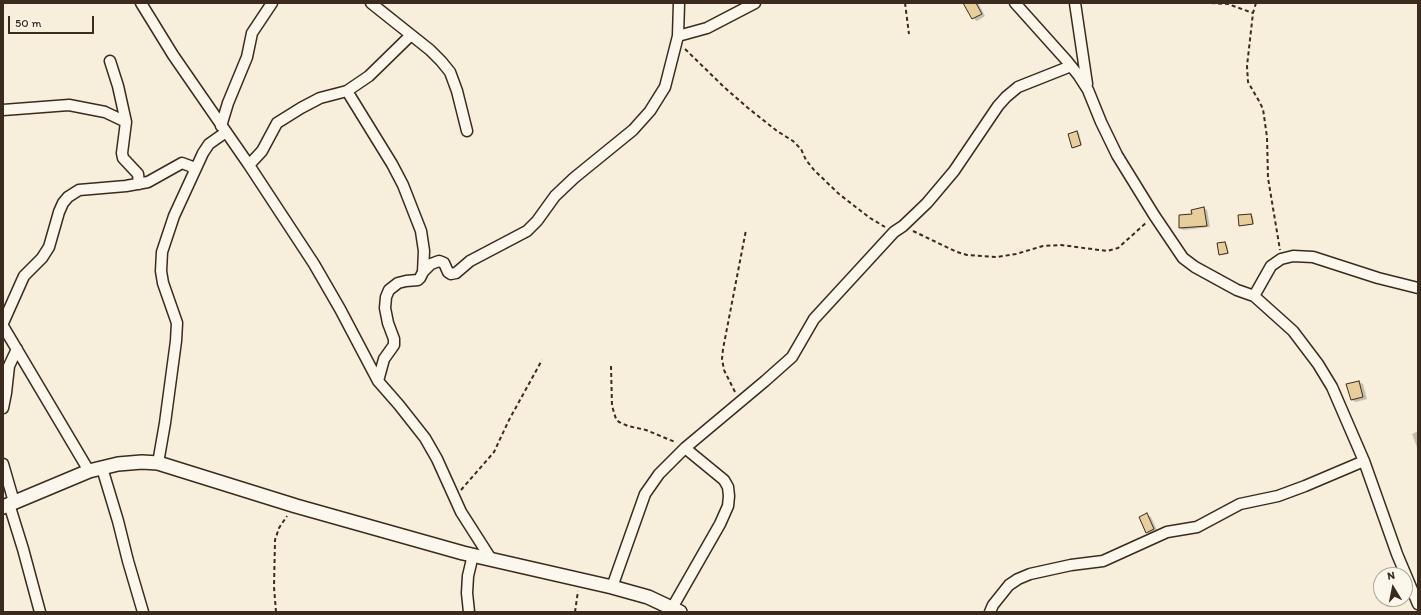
<!DOCTYPE html>
<style>
body{margin:0}
#map{position:relative;width:1421px;height:615px;overflow:hidden;background:#f7efdc;font-family:Itim,sans-serif}
canvas{display:block}
.frame{position:absolute;inset:0;border:4px solid #3b2a1e;pointer-events:none}
.north{position:absolute;left:1373px;top:567px;width:40px;height:40px;box-sizing:border-box;background:#fbf7ec;border:1px solid #aea59a;border-radius:50%;rotate:350deg;font-size:11px;font-weight:700;line-height:16px;text-align:center;color:#3b2a1e}
.north::after{content:'';display:block;margin:auto;width:14px;height:18px;background:#3b2a1e;clip-path:polygon(50% 0,100% 100%,50% 72%,0 100%)}
.scale{position:absolute;left:8px;top:16px;width:86px;height:18px;box-sizing:border-box;border:2px solid #3b2a1e;border-top:0;padding-left:5px;font-size:12px;line-height:14px;white-space:nowrap;color:#3b2a1e;-webkit-text-stroke:3px #fbf7ec;paint-order:stroke}
</style>
<div id="map">
<canvas width="1421" height="615"></canvas>
<div class="frame"></div>
<div class="north">N</div>
<div class="scale">50 m</div>
</div>
<script>
const ctx = document.querySelector('canvas').getContext('2d');
ctx.lineJoin = 'round';
function fill(path, color) { ctx.fillStyle = color; ctx.fill(path, 'evenodd'); }
const toPath = rows => new Path2D(rows.map(r => 'M' + r).join(''));
function strokePath(path, color, width, dash) { ctx.strokeStyle = color; ctx.lineWidth = width; ctx.lineCap = dash ? 'butt' : 'round'; ctx.setLineDash(dash || []); ctx.stroke(path); }
fill(toPath([
 [964,3,978,3,985,16,977,21,973,18],
 [1077,132,1079,133,1082,145,1075,148,1073,147],
 [1204,208,1207,210,1210,227,1183,230,1180,228,1180,216,1193,215],
 [1251,215,1253,216,1254,224,1242,226,1240,225,1239,216],
 [1225,243,1227,244,1229,254,1222,255,1220,254,1218,244],
 [1359,382,1363,384,1367,399,1356,402,1352,400],
 [1418,431,1418,450,1412,434],
 [1147,514,1151,517,1158,532,1151,535,1147,532]
]), '#0003');
const building = toPath([
 [963,3,976,3,982,14,972,19,963,3],
 [1077,131,1081,145,1072,148,1068,134,1077,131],
 [1204,207,1207,226,1179,228,1179,215,1192,214,1191,210,1204,207],
 [1251,214,1253,224,1239,226,1238,215,1251,214],
 [1225,242,1228,253,1219,255,1217,243,1225,242],
 [1359,381,1363,397,1351,400,1346,384,1359,381],
 [1147,513,1154,529,1146,533,1139,517,1147,513]
]);
fill(building, '#e8ce9d');
strokePath(building, '#3b2a1e', 1);
const minor = toPath([
 [141,3,173,55,249,165,314,264,340,309,378,381,399,405,425,438,437,459,461,512,491,559],
 [371,3,430,50,441,61,450,72,457,91,467,131],
 [1015,3,1067,61,1079,76,1088,90,1101,122,1117,155,1154,215,1183,258,1195,267,1237,290,1254,296,1293,331,1318,364,1332,387,1364,461,1397,554,1418,604],
 [1075,3,1087,84],
 [678,36,707,28,755,3],
 [110,61,118,86,126,122,122,153,123,158,138,174,139,184],
 [347,91,392,164,403,185,421,231,424,251,423,272,420,278,418,280,406,281,398,283,389,290,386,297,385,308,388,323,394,339,394,345,384,359,378,381],
 [3,110,69,105,105,112,126,122],
 [221,126,228,103,247,57,252,33,272,3],
 [249,165,262,151,277,123,301,108,320,98,347,91,369,76,411,35],
 [423,272,431,264,439,261,444,263,448,272,451,274,456,273,470,261,527,231,537,221,555,196,574,178,633,130,650,111,665,87,678,36,679,3],
 [1254,296,1271,266,1281,259,1293,256,1313,257,1378,278,1418,288],
 [3,323,24,276,42,258,49,247,59,212,63,203,68,197,79,190,126,186,148,182,182,163,190,166,195,170],
 [3,326,89,471],
 [3,408,6,393,9,366,17,349],
 [158,463,165,423,176,341,177,323,163,283,161,271,162,252,174,216,203,153,209,144,226,132],
 [3,464,14,502],
 [102,468,118,521,128,561,143,612],
 [9,504,23,549,40,612],
 [612,587,645,494,659,474,685,448,765,381,792,357,814,319,894,232,903,226,927,203,954,171,998,106,1006,97,1018,87,1071,66],
 [672,608,720,524,728,506,729,496,728,487,724,480,685,448],
 [469,612,467,593,468,576,473,555],
 [990,612,993,605,1009,585,1018,579,1030,574,1071,565,1103,561,1167,532,1197,527,1240,504,1278,496,1305,486,1364,461]
]);
const tertiary = toPath([
 [3,507,89,471,118,464,142,462,158,463,296,506,463,553,612,587,648,597,680,612]
]);
strokePath(minor, '#3b2a1e', 13);
strokePath(tertiary, '#3b2a1e', 16);
strokePath(toPath([
 [905,3,909,34],
 [1211,3,1228,4,1253,13],
 [1256,3,1253,13,1247,66,1248,82,1259,101,1263,109,1267,137,1268,178,1280,250],
 [685,49,724,87,748,108,777,131,793,141,801,149,806,160,814,170,839,194,870,218,885,227],
 [913,231,957,252,967,255,997,257,1016,254,1043,246,1061,245,1107,251,1118,248,1147,222],
 [611,366,612,406,616,419,619,422,628,426,646,430,675,442],
 [735,392,724,370,722,359,723,349,746,230],
 [461,490,494,452,509,420,542,360],
 [276,612,274,587,275,540,279,528,287,516],
 [575,612,578,591]
]), '#3b2a1e', 2, [4, 3]);
strokePath(minor, '#fbf7ec', 10);
strokePath(tertiary, '#fbf7ec', 13);
</script>
